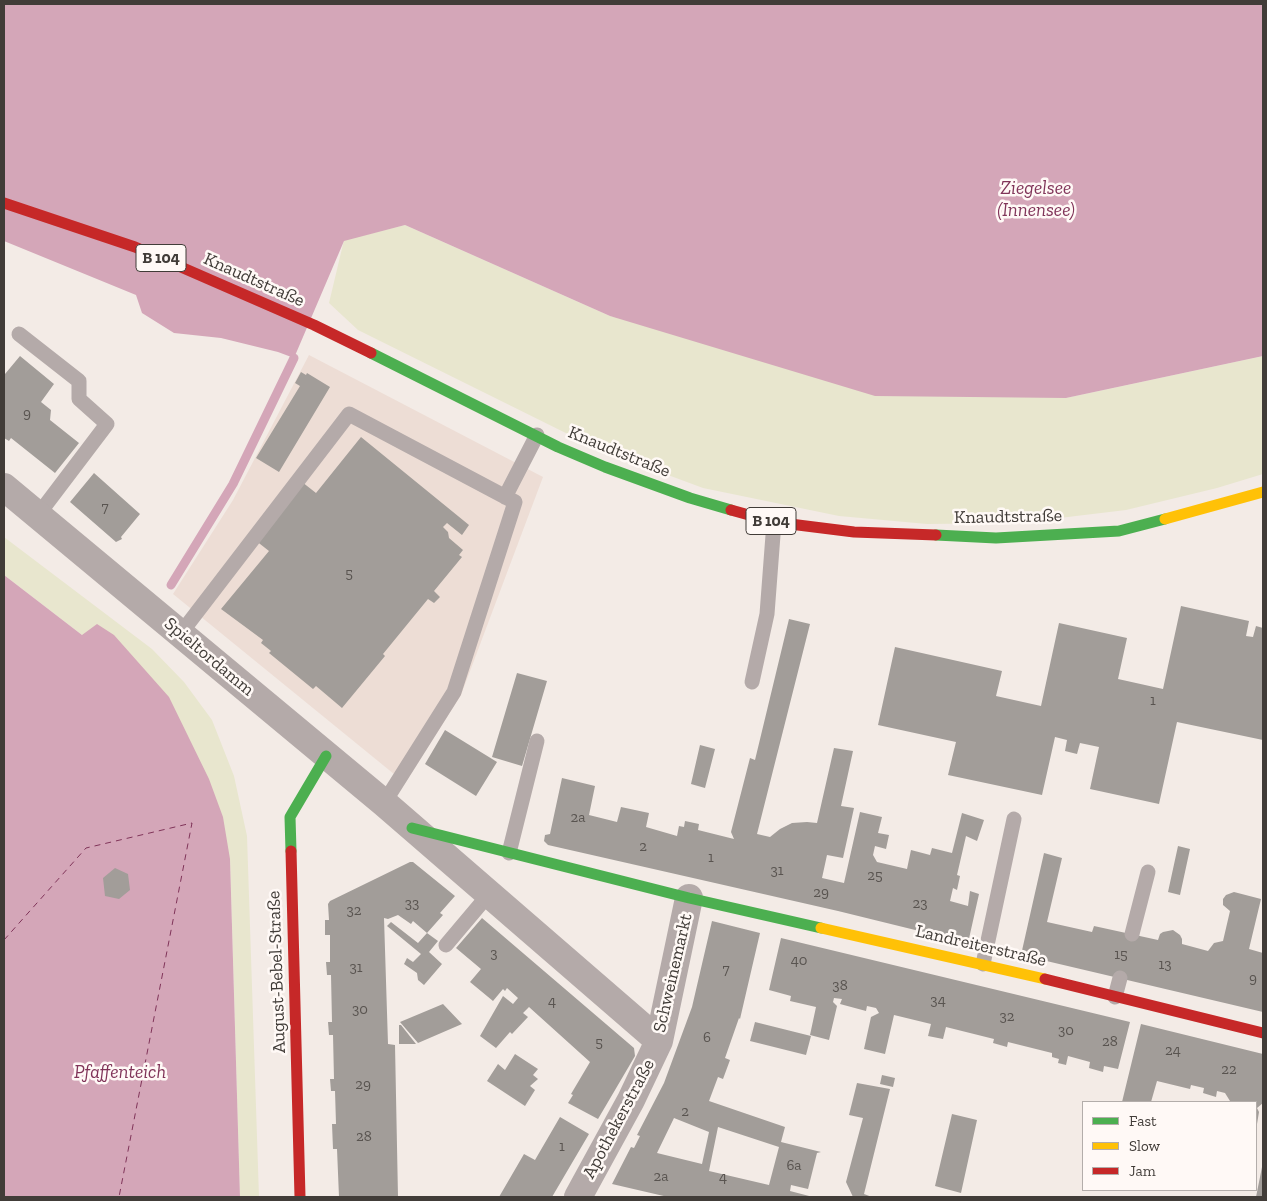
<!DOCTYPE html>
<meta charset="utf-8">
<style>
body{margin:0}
#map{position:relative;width:1267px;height:1201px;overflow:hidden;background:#f3ebe6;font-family:"Zilla Slab",serif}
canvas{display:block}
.frame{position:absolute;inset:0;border:5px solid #413c38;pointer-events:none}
.legend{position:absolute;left:1082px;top:1101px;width:175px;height:90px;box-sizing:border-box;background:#fff9f6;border:1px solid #b3adaa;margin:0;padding:6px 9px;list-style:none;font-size:15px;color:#413c38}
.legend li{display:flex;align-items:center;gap:10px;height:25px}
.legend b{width:25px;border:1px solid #b3adaa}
</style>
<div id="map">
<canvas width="1267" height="1201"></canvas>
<div class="frame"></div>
<ul class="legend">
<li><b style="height:6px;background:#4caf50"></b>Fast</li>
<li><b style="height:6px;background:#ffc107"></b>Slow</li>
<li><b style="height:6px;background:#c62828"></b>Jam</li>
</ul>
</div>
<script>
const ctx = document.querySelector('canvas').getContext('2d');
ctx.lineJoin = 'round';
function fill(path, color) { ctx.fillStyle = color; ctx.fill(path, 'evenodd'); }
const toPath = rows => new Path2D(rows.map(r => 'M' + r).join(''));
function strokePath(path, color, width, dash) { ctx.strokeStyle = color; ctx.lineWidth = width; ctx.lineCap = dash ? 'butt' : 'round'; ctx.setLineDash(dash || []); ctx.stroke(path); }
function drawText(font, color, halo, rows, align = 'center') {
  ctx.font = font + ' "Zilla Slab",serif'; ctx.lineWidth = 5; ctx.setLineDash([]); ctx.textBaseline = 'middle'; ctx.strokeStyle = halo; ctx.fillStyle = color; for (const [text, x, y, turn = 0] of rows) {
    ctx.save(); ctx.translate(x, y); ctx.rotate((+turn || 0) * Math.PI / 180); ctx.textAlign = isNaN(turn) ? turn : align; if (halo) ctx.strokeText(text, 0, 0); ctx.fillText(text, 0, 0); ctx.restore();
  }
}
fill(toPath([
 [309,355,543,477,461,695,405,783,173,594,233,500]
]), '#edddd5');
fill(toPath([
 [405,225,610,316,1066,398,1263,356,1263,474,1217,488,1126,510,1018,523,927,524,839,516,703,488,598,449,358,330,329,303,344,240],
 [4,537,152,649,184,682,212,720,234,776,247,836,259,1197,240,1197,230,859,82,635,4,575]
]), '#e8e6ce');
fill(toPath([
 [4,4,1263,4,1263,356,1066,398,875,396,610,316,405,225,344,241,294,358,278,352,221,338,174,333,142,313,136,295,4,241],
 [4,575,82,635,97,624,114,635,169,697,209,779,223,817,230,859,240,1197,4,1197]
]), '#d4a6b8');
strokePath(toPath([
 [171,585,233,484,294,358]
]), '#d4a6b8', 9);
strokePath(toPath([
 [4,940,86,848,192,823,119,1197]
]), '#803459', 1, [6, 5]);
fill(toPath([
 [20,356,54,384,41,402,51,410,50,420,79,443,55,473,11,438,9,441,4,438,4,372,5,374],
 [301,372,306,375,307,373,330,387,279,472,256,458,300,386,295,383],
 [361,437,469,525,462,535,447,523,443,527,448,532,449,538,463,550,459,555,462,557,434,591,440,597,434,603,428,599,383,654,385,656,342,708,316,686,313,689,269,653,271,651,261,643,263,640,221,609,269,551,255,540,302,482,316,493],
 [94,473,140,514,121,537,122,539,116,542,70,502],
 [1181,606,1249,621,1246,636,1253,637,1256,626,1263,628,1263,740,1177,722,1159,804,1090,789,1099,747,1080,743,1077,754,1065,751,1067,740,1055,737,1042,795,948,775,956,742,878,725,895,647,1002,671,996,696,1041,706,1059,623,1127,638,1118,679,1163,689],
 [789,619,810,624,757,834,770,837,780,829,792,823,807,822,817,823,834,748,853,751,841,806,854,808,843,858,827,855,822,878,844,883,860,812,882,817,878,833,889,835,886,849,875,846,873,855,877,862,907,869,911,850,930,855,932,848,952,853,962,813,984,820,977,841,966,836,957,875,960,876,957,890,953,888,950,901,968,906,970,891,979,894,968,943,838,911,548,845,544,841,545,835,550,834,562,778,595,786,589,815,617,822,621,807,649,813,646,827,677,836,679,826,684,827,685,821,699,824,698,830,734,839,731,832,750,758,755,760],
 [517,673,547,681,522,766,492,757],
 [445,730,497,762,476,796,425,764],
 [700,745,715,749,705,788,691,784],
 [1178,846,1190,849,1180,895,1168,892],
 [1044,853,1062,858,1047,922,1092,932,1094,926,1158,940,1160,934,1163,932,1173,930,1180,935,1182,939,1182,944,1208,951,1214,943,1223,941,1230,911,1223,905,1223,899,1226,895,1234,892,1261,899,1249,949,1263,953,1263,1012,1021,955],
 [410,862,413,862,455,896,440,913,443,915,427,933,413,921,411,924,398,915,388,919,384,918,388,1044,395,1045,398,1197,339,1197,337,1149,333,1149,332,1124,336,1124,335,1091,331,1091,330,1079,334,1079,333,1035,329,1035,328,1022,332,1022,331,975,327,975,326,962,330,962,330,935,325,935,325,920,329,920,328,904,330,901],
 [115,868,128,874,130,890,119,899,105,896,103,878],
 [482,918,634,1048,635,1056,598,1119,568,1103,573,1095,571,1094,590,1062,529,1007,523,1013,528,1017,512,1034,510,1032,496,1048,480,1036,503,996,513,1004,518,998,507,988,505,991,503,989,493,1001,470,982,481,969,456,948],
 [712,921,760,933,740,1019,739,1018,725,1058,730,1060,723,1079,718,1077,709,1101,785,1127,781,1142,821,1152,817,1153,808,1189,791,1185,790,1191,813,1197,668,1197,612,1184,631,1147,634,1148,640,1136,637,1135,664,1083,692,1007],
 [674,1118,709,1132,702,1164,657,1153],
 [718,1127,779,1147,769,1185,709,1171],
 [391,922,418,943,427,933,438,941,429,952,442,964,424,985,418,980,417,973,404,964,407,958,413,962,421,954,387,926],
 [781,938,1130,1022,1118,1069,1104,1066,1103,1072,1089,1068,1090,1062,1068,1056,1066,1065,1058,1063,1059,1059,1052,1057,1052,1053,1008,1042,1007,1047,993,1043,994,1039,946,1027,943,1039,928,1036,931,1024,894,1015,885,1054,864,1049,871,1017,879,1013,876,1008,867,1006,866,1011,840,1004,842,999,834,998,833,1002,837,1006,829,1040,810,1035,816,1007,790,1001,791,996,769,990],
 [443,1004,462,1024,418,1043,400,1022],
 [755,1022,811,1036,806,1055,750,1041],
 [1141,1024,1263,1054,1263,1103,1257,1108,1259,1112,1257,1124,1256,1102,1228,1102,1230,1101,1225,1093,1217,1091,1216,1097,1203,1093,1204,1088,1191,1085,1190,1089,1157,1081,1151,1102,1122,1102],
 [399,1025,401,1025,416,1044,399,1044],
 [515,1054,538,1069,533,1075,538,1079,530,1086,535,1090,525,1106,487,1081,498,1064,505,1070],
 [882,1075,895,1078,893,1087,880,1084],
 [857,1083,890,1089,864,1194,872,1197,853,1197,846,1182,863,1118,849,1115],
 [952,1114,977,1120,961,1193,935,1186],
 [560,1117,589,1134,552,1197,499,1197,524,1154,535,1160],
 [1262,1167,1263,1197,1256,1197]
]), '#a29d99');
strokePath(toPath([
 [19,334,79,381,79,399,107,424,38,515],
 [505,497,537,435],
 [181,633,349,414,515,502,454,692,384,803],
 [752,682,767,614,774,522],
 [509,853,537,741],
 [1132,934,1148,872],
 [446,945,489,894],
 [983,964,1014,819],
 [1115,997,1120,978]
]), '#b4aaa9', 15);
strokePath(toPath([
 [4,487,384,803,659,1041],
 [578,1197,631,1100,659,1041,689,898]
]), '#b4aaa9', 28);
strokePath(toPath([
 [371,353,558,447,605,467,690,498,731,510],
 [936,535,996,538,1119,531,1165,519],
 [412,828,689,898,821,928],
 [291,851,290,817,326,756]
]), '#4caf50', 11);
strokePath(toPath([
 [1165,519,1263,492],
 [821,928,1045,979]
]), '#ffc107', 11);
strokePath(toPath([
 [4,203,135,247,314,325,371,353],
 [731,510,774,522,854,532,936,535],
 [291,851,300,1197],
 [1045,979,1263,1033]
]), '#c62828', 11);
drawText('15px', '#595450', null, [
 ["9",27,414],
 ["7",105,508],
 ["5",349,574],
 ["1",1153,701],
 ["2a",578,818],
 ["2",643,847],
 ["1",711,858],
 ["31",777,871],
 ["25",875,876],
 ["29",821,893],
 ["33",412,904],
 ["23",920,904],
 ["32",354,911],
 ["3",494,954],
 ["15",1121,955],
 ["40",799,961],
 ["13",1165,965],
 ["31",356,968],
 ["7",726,970],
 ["9",1253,979],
 ["38",840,986],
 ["34",938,1001],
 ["4",552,1002],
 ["30",360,1010],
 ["32",1007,1017],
 ["30",1066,1031],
 ["6",707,1038],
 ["28",1110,1042],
 ["5",599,1043],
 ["24",1173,1051],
 ["22",1229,1070],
 ["29",363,1085],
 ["2",685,1112],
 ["28",364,1137],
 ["1",562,1147],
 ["6a",794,1166],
 ["2a",661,1177],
 ["4",723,1178]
]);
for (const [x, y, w] of [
 [161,258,50],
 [771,521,50]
]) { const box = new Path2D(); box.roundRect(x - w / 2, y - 13.5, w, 27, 4); ctx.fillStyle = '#fff9f6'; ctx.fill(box); strokePath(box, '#413c38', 1); }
drawText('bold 16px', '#413c38', null, [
 ["B 104",161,258],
 ["B 104",771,521]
]);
drawText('18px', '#413c38', '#fff9f6', [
 ["Knaudtstraße",254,280,24],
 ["Knaudtstraße",619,452,22],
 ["Knaudtstraße",1008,517,-1],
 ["Spieltordamm",209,657,40],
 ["Landreiterstraße",981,946,13],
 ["August-Bebel-Straße",277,972,-92],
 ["Schweinemarkt",673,973,-77],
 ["Apothekerstraße",619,1119,-62]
]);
drawText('italic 19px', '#803459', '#fff9f6', [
 ["Ziegelsee",1036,189],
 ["(Innensee)",1036,211],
 ["Pfaffenteich",120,1073]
]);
</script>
